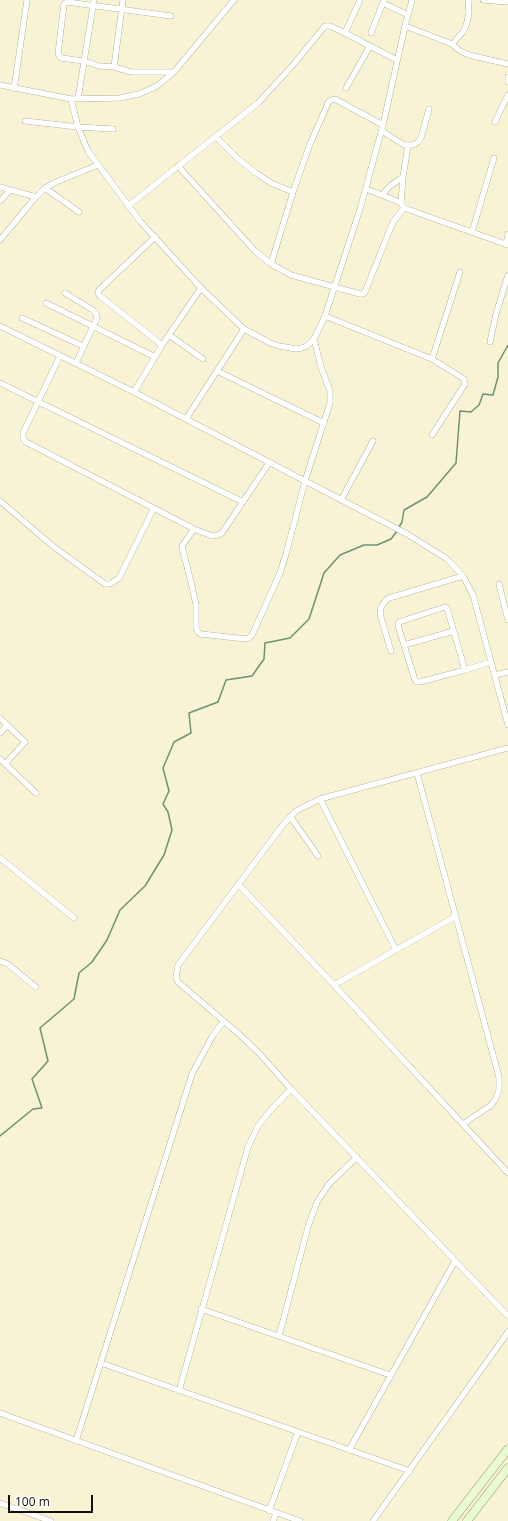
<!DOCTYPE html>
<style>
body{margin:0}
#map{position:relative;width:508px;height:1521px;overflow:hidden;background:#f7f3d4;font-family:"Open Sans",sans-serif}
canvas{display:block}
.scale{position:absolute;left:8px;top:1495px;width:85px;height:18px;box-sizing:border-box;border:2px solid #141208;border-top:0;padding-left:5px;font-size:12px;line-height:14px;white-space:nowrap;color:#141208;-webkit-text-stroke:3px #fff;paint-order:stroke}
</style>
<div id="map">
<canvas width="508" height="1521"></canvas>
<div class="scale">100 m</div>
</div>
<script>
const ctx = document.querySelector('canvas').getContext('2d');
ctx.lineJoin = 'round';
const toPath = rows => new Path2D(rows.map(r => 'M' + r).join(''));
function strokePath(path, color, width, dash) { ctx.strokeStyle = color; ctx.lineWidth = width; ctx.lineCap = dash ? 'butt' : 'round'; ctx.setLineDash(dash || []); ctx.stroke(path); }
strokePath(toPath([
 [399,527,402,522,404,510,427,497,456,463,460,411,471,412,479,405,483,394,493,395,498,377,498,363,508,345],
 [0,1136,33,1109,42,1108,32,1079,48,1061,40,1028,74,999,79,973,92,962,107,940,120,910,145,886,164,855,172,830,168,812,163,804,169,791,163,768,174,742,191,733,189,713,218,702,226,680,252,676,264,659,265,643,290,638,309,619,324,573,340,555,364,545,377,545,391,539,397,531]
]), '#6e9277', 1.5);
const minor = toPath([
 [483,0,508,2],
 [383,3,408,15],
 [171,16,67,2,64,4,58,54,61,58,84,61,99,66,114,67,131,72,174,72],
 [405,26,452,44,460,51,469,55,508,64],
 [345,33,360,0],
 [371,33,384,0],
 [452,44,463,32,466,26,469,13,468,0],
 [114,67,123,0],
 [508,77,508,82],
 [0,85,71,99,120,98,139,94,157,86,174,72,234,0],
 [346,88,370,46],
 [14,89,27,0],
 [71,99,78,127,88,151,140,221,201,288,244,329,270,343,279,346,296,349,302,348,307,346,314,339,325,316,360,209,383,125,405,26,412,0],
 [78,99,94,0],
 [25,121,78,127,113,129],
 [495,122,508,95],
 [382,131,404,145,413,145,418,142,421,138,429,109],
 [216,137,238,159,256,173,271,183,293,192],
 [178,166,255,251,271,264,291,275,360,294,363,294,365,292,393,222,404,208],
 [0,187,36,197],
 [45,188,79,212],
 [366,189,382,195,390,186,403,177],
 [382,195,401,203],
 [0,201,10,190],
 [128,206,258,103,293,65,325,26,330,26,345,33,397,60],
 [404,208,508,245],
 [404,208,401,203,403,177,408,145],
 [472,232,494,158],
 [155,237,99,290,98,293,100,296,162,345],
 [0,240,34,199,45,188,56,182,98,165],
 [506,245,508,234],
 [271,264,293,192,310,144,329,101,335,99,383,125],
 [65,293,93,310,96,314,97,318,76,363],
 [46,303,155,357],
 [325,316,432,359,464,379,465,384,432,435],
 [22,318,83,346],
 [0,326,134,392,407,534,447,559,463,576,473,595,508,725],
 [169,335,203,359],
 [490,342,496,314,508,275],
 [60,356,23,433,23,438,26,442,194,529,212,536,218,535,222,533,269,463],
 [432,359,460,272],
 [217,371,324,423],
 [0,383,243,502],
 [134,392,162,345,201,288],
 [186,419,244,329],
 [341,500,373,441],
 [0,501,54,547,105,584,110,584,119,578,154,508],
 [194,529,182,546,183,551,191,582,196,605,196,628,198,632,201,634,246,639,249,638,252,635,280,573,286,554,305,481,330,403,330,391,321,367,314,339],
 [499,584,508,620],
 [404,645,454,631],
 [391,651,380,614,381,607,386,600,389,598,463,576],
 [465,670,447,608,445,607,399,622,398,626,404,645,415,680,417,682,420,682,465,670,491,662],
 [495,675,508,672],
 [0,718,25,742,5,764],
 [0,733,7,725],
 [508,748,320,799,296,811,282,826,178,965,176,977,178,982,240,1035,259,1053,291,1089,508,1316],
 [0,759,36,793],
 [417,773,499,1077,499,1090,495,1100,490,1106,463,1124],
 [320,799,396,950],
 [290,816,318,856],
 [0,858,74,918],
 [238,884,334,985,508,1173],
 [0,961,8,964,36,987],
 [334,985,456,916],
 [201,1309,390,1375],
 [279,1336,308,1227,317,1202,329,1184,357,1157],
 [101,1363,410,1471],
 [179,1391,248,1147,258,1126,269,1112,291,1089],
 [0,1413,300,1521],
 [76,1441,192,1074,213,1035,224,1021],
 [349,1450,455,1261],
 [0,1503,51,1521],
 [269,1511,298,1432],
 [273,1521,276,1513],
 [373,1521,508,1332]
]);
const secondary = toPath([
 [452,1521,508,1449],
 [467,1521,508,1468]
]);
strokePath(minor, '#918d70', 6);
strokePath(secondary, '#918d70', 9);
strokePath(minor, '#fff', 5.5);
strokePath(secondary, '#e9fad1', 8);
</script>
